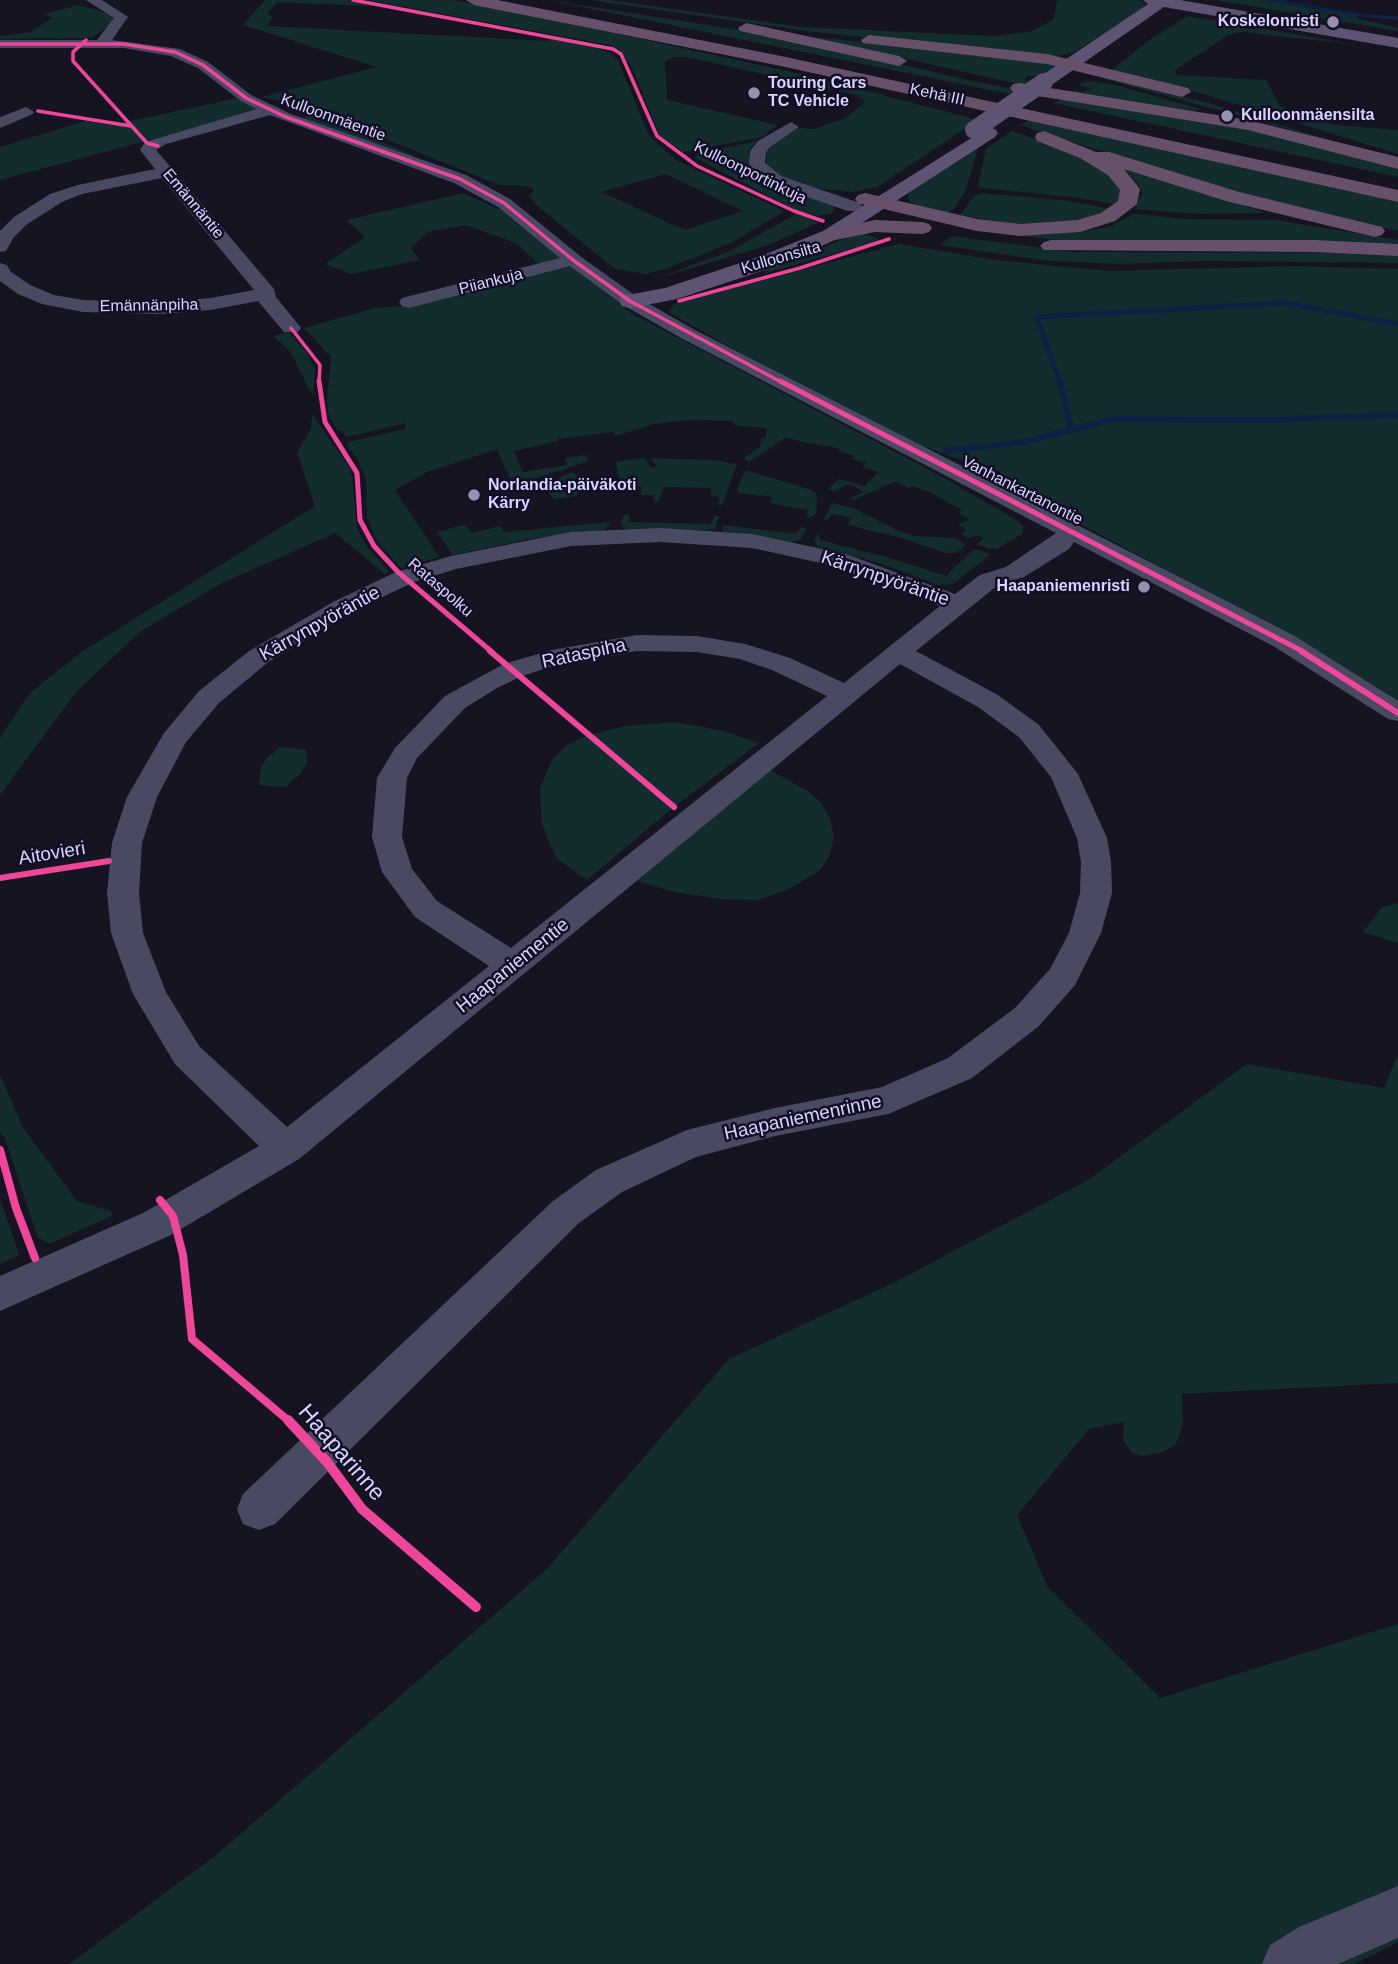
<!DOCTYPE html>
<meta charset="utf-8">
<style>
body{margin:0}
canvas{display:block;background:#161421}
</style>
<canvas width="1398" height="1964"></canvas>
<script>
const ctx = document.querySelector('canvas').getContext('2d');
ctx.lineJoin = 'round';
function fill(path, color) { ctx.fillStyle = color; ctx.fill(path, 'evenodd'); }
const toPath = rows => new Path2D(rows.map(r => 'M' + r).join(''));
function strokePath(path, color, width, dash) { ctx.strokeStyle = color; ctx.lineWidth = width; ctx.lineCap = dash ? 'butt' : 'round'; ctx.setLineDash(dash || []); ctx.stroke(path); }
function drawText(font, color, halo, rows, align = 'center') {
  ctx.font = font + ' Arial,sans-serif'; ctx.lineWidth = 5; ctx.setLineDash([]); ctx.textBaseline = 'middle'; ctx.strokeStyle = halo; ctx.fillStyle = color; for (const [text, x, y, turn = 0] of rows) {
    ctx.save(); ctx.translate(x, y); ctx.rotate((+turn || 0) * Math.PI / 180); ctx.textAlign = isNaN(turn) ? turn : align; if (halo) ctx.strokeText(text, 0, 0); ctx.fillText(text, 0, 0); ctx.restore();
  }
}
fill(toPath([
 [265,0,346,0,372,6,277,2,267,14,273,17,267,26,548,41,549,38,597,47,617,58,649,136,676,160,784,211,731,243,665,269,646,274,615,269,535,204,529,196,534,190,527,186,499,185,349,124,323,109,262,97,377,67,243,25],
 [666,174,743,211,685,230,601,192],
 [367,0,452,0,559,21,810,76,978,120,877,187,852,192,813,188,778,176,766,165,767,151,771,145,798,128,814,129,844,119,865,102,857,95,686,57,673,57,665,62,667,100,777,125,762,137,683,152,660,136,632,68,620,50,610,45],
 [548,0,791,38,959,78,1022,91,1015,95],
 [590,0,609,0,801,27,995,36,1033,31,1054,19,1057,0,1140,0,1146,4,1141,11,1072,53,1052,57,806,31],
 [1216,0,1276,0,1359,15,1356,18,1398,28,1398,31],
 [78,5,106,13,113,18,112,24,91,38,0,39,0,36,31,32,52,18,45,14],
 [1188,16,1358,45,1242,32,1228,35,1175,70,1177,75,1266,80,1280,106,1335,125,1398,130,1398,154,1207,95,1112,70,1152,38],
 [810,37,996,54,1056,65,1042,77,1028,76,1024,80,1035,82,1027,86],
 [1104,75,1211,104,1343,144,1101,78],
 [1087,81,1116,85,1200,109,1197,111,1069,93,1074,90,1084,92,1090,88,1078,85],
 [238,98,261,110,0,180,0,147,86,121,112,125],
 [1063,98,1230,124,1398,166,1398,177,1054,103],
 [322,113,338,123,415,156,398,154,301,118],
 [1030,120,1398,202,1398,231,1311,214,1173,174,1020,125],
 [1012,131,1058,147,1104,170,1120,186,1120,199,1115,204,1072,197,981,188,978,185,986,149],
 [757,141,748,151,751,167,833,204,835,207,833,213,817,216,796,210,695,158,698,153],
 [979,144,966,190,954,209,947,214,914,204,908,200,909,193,916,187],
 [1116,165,1233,202,1267,213,1199,214,1135,209,1142,194,1140,187,1127,172],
 [463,193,501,210,633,314,939,475,1018,521,1023,526,1023,533,997,549,989,549,977,544,984,538,977,535,969,538,961,534,967,530,958,525,969,519,959,513,962,510,930,492,913,486,908,488,896,481,854,500,849,499,864,492,849,484,834,491,828,489,839,479,864,486,878,472,862,467,866,463,852,459,854,456,839,451,840,449,785,438,749,462,744,458,760,447,761,438,766,438,766,428,733,425,732,421,691,420,654,424,615,436,613,432,558,439,558,441,514,451,523,472,567,465,565,458,585,455,588,461,519,484,512,483,497,449,427,472,395,490,439,557,401,568,377,541,367,518,366,479,357,458,347,446,348,442,406,429,406,423,346,437,342,431,338,431,328,414,327,401,331,357,304,328,375,308,416,305,547,272,516,243,466,225,428,232,411,248,420,260,351,274,325,264,365,237,346,220],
 [983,193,1070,201,1110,209,1088,218,1062,223,1014,224,960,215,974,196],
 [796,214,820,222,766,246,655,279,730,251],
 [1134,214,1187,219,1276,220,1398,240,1398,246,1055,240,964,228,1052,232,1091,230,1109,227],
 [859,233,875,237,879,241,756,276,766,273,763,271],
 [951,236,1073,252,1398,253,1398,263,1208,261,1119,264,1049,261,940,245],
 [899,244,994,260,1109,271,1295,266,1398,269,1398,703,1378,688,1258,619,1071,519,1060,507,1014,480,982,463,972,464,920,445,746,356,668,312,674,304],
 [289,332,307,353,315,370,313,397,290,351,273,336],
 [312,414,351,470,357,528,366,545,389,572,385,574,335,533,220,584,141,631,76,692,0,795,0,738,30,693,83,651,315,506,297,452,311,429],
 [644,458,651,467,658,467,650,458,711,460,737,464,722,505,718,505,720,497,711,496,711,488,664,487,658,502,654,502,654,495,641,495,641,487,620,486,616,462],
 [745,470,812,490,816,493,817,511,810,518,806,516,809,510,770,503,773,497,739,493,737,490],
 [571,472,577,475,577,496,554,499,543,486],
 [832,503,853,508,899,531,914,536,955,538,966,545,956,553,945,553,902,538,848,525,851,518,833,514,826,521,824,519],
 [625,514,629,515,629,522,711,524,715,516,719,516,715,529,710,530,629,530,624,528,621,522],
 [611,522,604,530,530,539,453,555,437,532,465,525,472,533,500,526,504,532],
 [724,525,795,534,802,527,807,529,800,540,789,542,726,533,722,530],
 [820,533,820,540,890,558,946,576,974,549,991,554,953,584,938,585,882,564,817,546,814,539],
 [673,722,720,730,759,743,674,807,587,880,556,858,542,825,540,788,552,760,567,745,588,735,626,726],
 [280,747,306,750,307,763,300,774,285,787,259,785,261,767,266,759],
 [770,770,809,792,821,803,830,818,834,837,830,855,820,870,788,890,756,900,723,899,678,893,634,880],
 [1398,903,1398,943,1363,932,1382,907],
 [1398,1055,1398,1383,1182,1394,1183,1425,1176,1444,1160,1453,1143,1456,1132,1453,1123,1440,1124,1422,1089,1429,1017,1515,1047,1586,1160,1698,1398,1624,1398,1942,1354,1964,69,1964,215,1856,547,1569,729,1359,893,1283,1088,1180,1247,1064,1384,1088],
 [0,1075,23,1128,77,1201,111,1211,112,1216,51,1243,44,1242,37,1236,5,1138,0,1132],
 [0,1199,19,1255,0,1264]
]), '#132c2d');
strokePath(toPath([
 [1271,0,1357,15,1398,18]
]), '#0d2144', 3.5);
strokePath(toPath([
 [1060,383,1037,317,1285,303,1398,324]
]), '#0d2144', 5);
strokePath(toPath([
 [1060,381,1071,429],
 [945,451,1024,442,1114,419,1268,420,1398,415]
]), '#0d2144', 6);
fill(toPath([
 [86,0,102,0,128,17,112,40,180,49,208,62,251,95,291,114,466,175,510,199,580,256,637,297,695,330,1293,635,1398,701,1398,721,1388,719,1275,647,1074,542,1069,549,1024,577,998,585,916,651,998,695,1039,725,1078,774,1107,838,1111,862,1112,893,1101,933,1075,985,1039,1026,972,1078,888,1114,775,1136,696,1157,622,1192,579,1223,275,1524,259,1530,243,1524,237,1509,243,1494,553,1201,596,1170,687,1130,775,1108,882,1087,948,1058,1015,1008,1050,969,1069,933,1080,893,1081,862,1077,838,1051,777,1019,737,978,707,900,664,299,1159,171,1235,0,1311,0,1276,143,1213,259,1146,175,1064,133,994,111,933,107,893,112,843,127,797,164,733,199,691,249,651,333,602,396,572,451,556,571,532,660,528,752,534,846,554,955,594,980,575,1006,567,1056,533,681,338,623,305,570,266,409,308,402,306,399,302,402,298,560,258,498,207,454,183,270,115,166,144,156,150,274,289,276,297,301,328,298,332,284,332,258,301,211,310,160,314,83,312,42,304,18,294,0,281,0,263,7,265,11,272,32,286,54,295,83,300,160,302,211,298,254,290,162,178,82,194,62,202,26,225,14,237,6,251,0,252,0,231,14,217,50,194,78,185,155,169,140,150,145,142,257,109,241,101,198,68,171,56,124,48,0,48,0,40,97,40,114,18,86,0],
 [660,542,752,548,830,565,940,606,844,683,790,658,745,644,697,636,637,635,552,650,504,664,445,696,395,748,377,778,372,837,382,872,415,917,489,966,287,1127,199,1046,166,992,143,933,139,893,142,843,157,797,186,742,219,703,267,663,351,612,414,582,456,569,571,546,660,542],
 [637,651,697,652,740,659,772,670,827,696,511,948,437,901,412,869,402,837,407,778,417,758,465,708,497,688,522,676,556,665,637,651],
 [26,107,34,112,31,115,0,128,0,117,26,107],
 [791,122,799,127,770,147,766,152,765,163,781,176,860,203,863,207,860,211,848,211,769,184,751,168,749,164,750,151,758,141,791,122],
 [1398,1886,1398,1938,1338,1964,1262,1964,1270,1945,1299,1927,1398,1886]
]), '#4a4962');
fill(toPath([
 [1143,0,1180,0,1398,38,1398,48,1164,7,1050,86,1038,86,1035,82,1038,78,1148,4,1143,0],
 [989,127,995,129,998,133,995,137,837,239,777,266,677,299,630,308,622,306,619,301,622,296,665,288,761,256,823,231,989,127]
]), '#5e5373');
fill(toPath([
 [466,0,497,0,781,56,1398,190,1398,202,781,66,474,5,466,0],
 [746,23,899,56,907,61,899,66,740,31,738,28,746,23],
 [869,35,1047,54,1188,88,1191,92,1182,97,1047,64,863,43,861,40,869,35],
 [1019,83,1248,120,1398,157,1398,169,1248,130,1013,92,1010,88,1013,84,1019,83],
 [1044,131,1096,152,1109,152,1239,192,1382,227,1385,231,1382,235,1375,237,1226,201,1124,169,1140,189,1137,204,1115,221,1080,232,1020,236,977,231,858,203,855,199,858,195,865,193,977,219,1020,224,1078,220,1101,213,1118,201,1120,190,1108,175,1080,158,1037,141,1035,137,1037,133,1044,131],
 [875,220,922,222,929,224,932,228,929,232,922,234,875,232,830,241,823,239,820,235,823,231,875,220],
 [1051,240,1314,240,1398,244,1398,256,1314,252,1044,250,1040,246,1044,242,1051,240]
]), '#67516a');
strokePath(toPath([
 [974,130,1044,82]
]), '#5e5373', 18);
strokePath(toPath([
 [353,0,613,49,621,54,657,136,697,166,794,211,823,221],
 [86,40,73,52,73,61,147,143,158,146],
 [0,44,124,44,175,52,203,65,246,98,286,117,460,179,504,203,573,260,630,301,783,383],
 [38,111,131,126],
 [679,301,800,268,889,239],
 [291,328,320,365,319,383]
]), '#ed469a', 3.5);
strokePath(toPath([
 [319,381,325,422,357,473,360,520,374,546,398,572,492,652],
 [780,381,1304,652]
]), '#ed469a', 5);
strokePath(toPath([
 [490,651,674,807],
 [1301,651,1398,713],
 [0,878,109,861]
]), '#ed469a', 6);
strokePath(toPath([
 [0,1150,16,1208,35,1258],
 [160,1200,173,1216,183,1255,192,1339,290,1422]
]), '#ed469a', 8);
strokePath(toPath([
 [288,1420,327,1462,362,1509,476,1607]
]), '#ed469a', 10);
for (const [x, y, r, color] of [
 [1333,22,7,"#9591b1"],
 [754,93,7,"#9591b1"],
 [1227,116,7,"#9591b1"],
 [474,495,7,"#9591b1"],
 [1144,587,7,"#9591b1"]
]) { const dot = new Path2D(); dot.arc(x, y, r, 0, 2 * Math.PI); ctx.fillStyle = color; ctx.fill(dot); strokePath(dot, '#130f26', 2.5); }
drawText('bold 16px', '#d9d4ff', '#130f26', [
 ["Koskelonristi",1319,22,"right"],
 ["Touring Cars",768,84],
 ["TC Vehicle",768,102],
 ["Kulloonmäensilta",1241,116],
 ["Norlandia-päiväkoti",488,486],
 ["Kärry",488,504],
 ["Haapaniemenristi",1130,587,"right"]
], 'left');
drawText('16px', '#d9d4ff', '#130f26', [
 ["Kehä III",937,95,12],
 ["Kulloonmäentie",333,118,20],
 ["Kulloonportinkuja",750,173,26],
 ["Emännäntie",193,204,50],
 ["Kulloonsilta",781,258,-16],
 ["Piiankuja",491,282,-14],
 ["Emännänpiha",149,306,-1],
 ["Vanhankartanontie",1022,491,27],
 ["Rataspolku",440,588,41]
]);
drawText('19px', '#d9d4ff', '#130f26', [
 ["Kärrynpyöräntie",885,579,19],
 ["Kärrynpyöräntie",320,624,-29],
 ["Rataspiha",584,654,-12],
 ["Aitovieri",52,854,-9],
 ["Haapaniementie",513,966,-39],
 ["Haapaniemenrinne",803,1118,-12]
]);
drawText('23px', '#d9d4ff', '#130f26', [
 ["Haaparinne",341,1453,49]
]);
</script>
